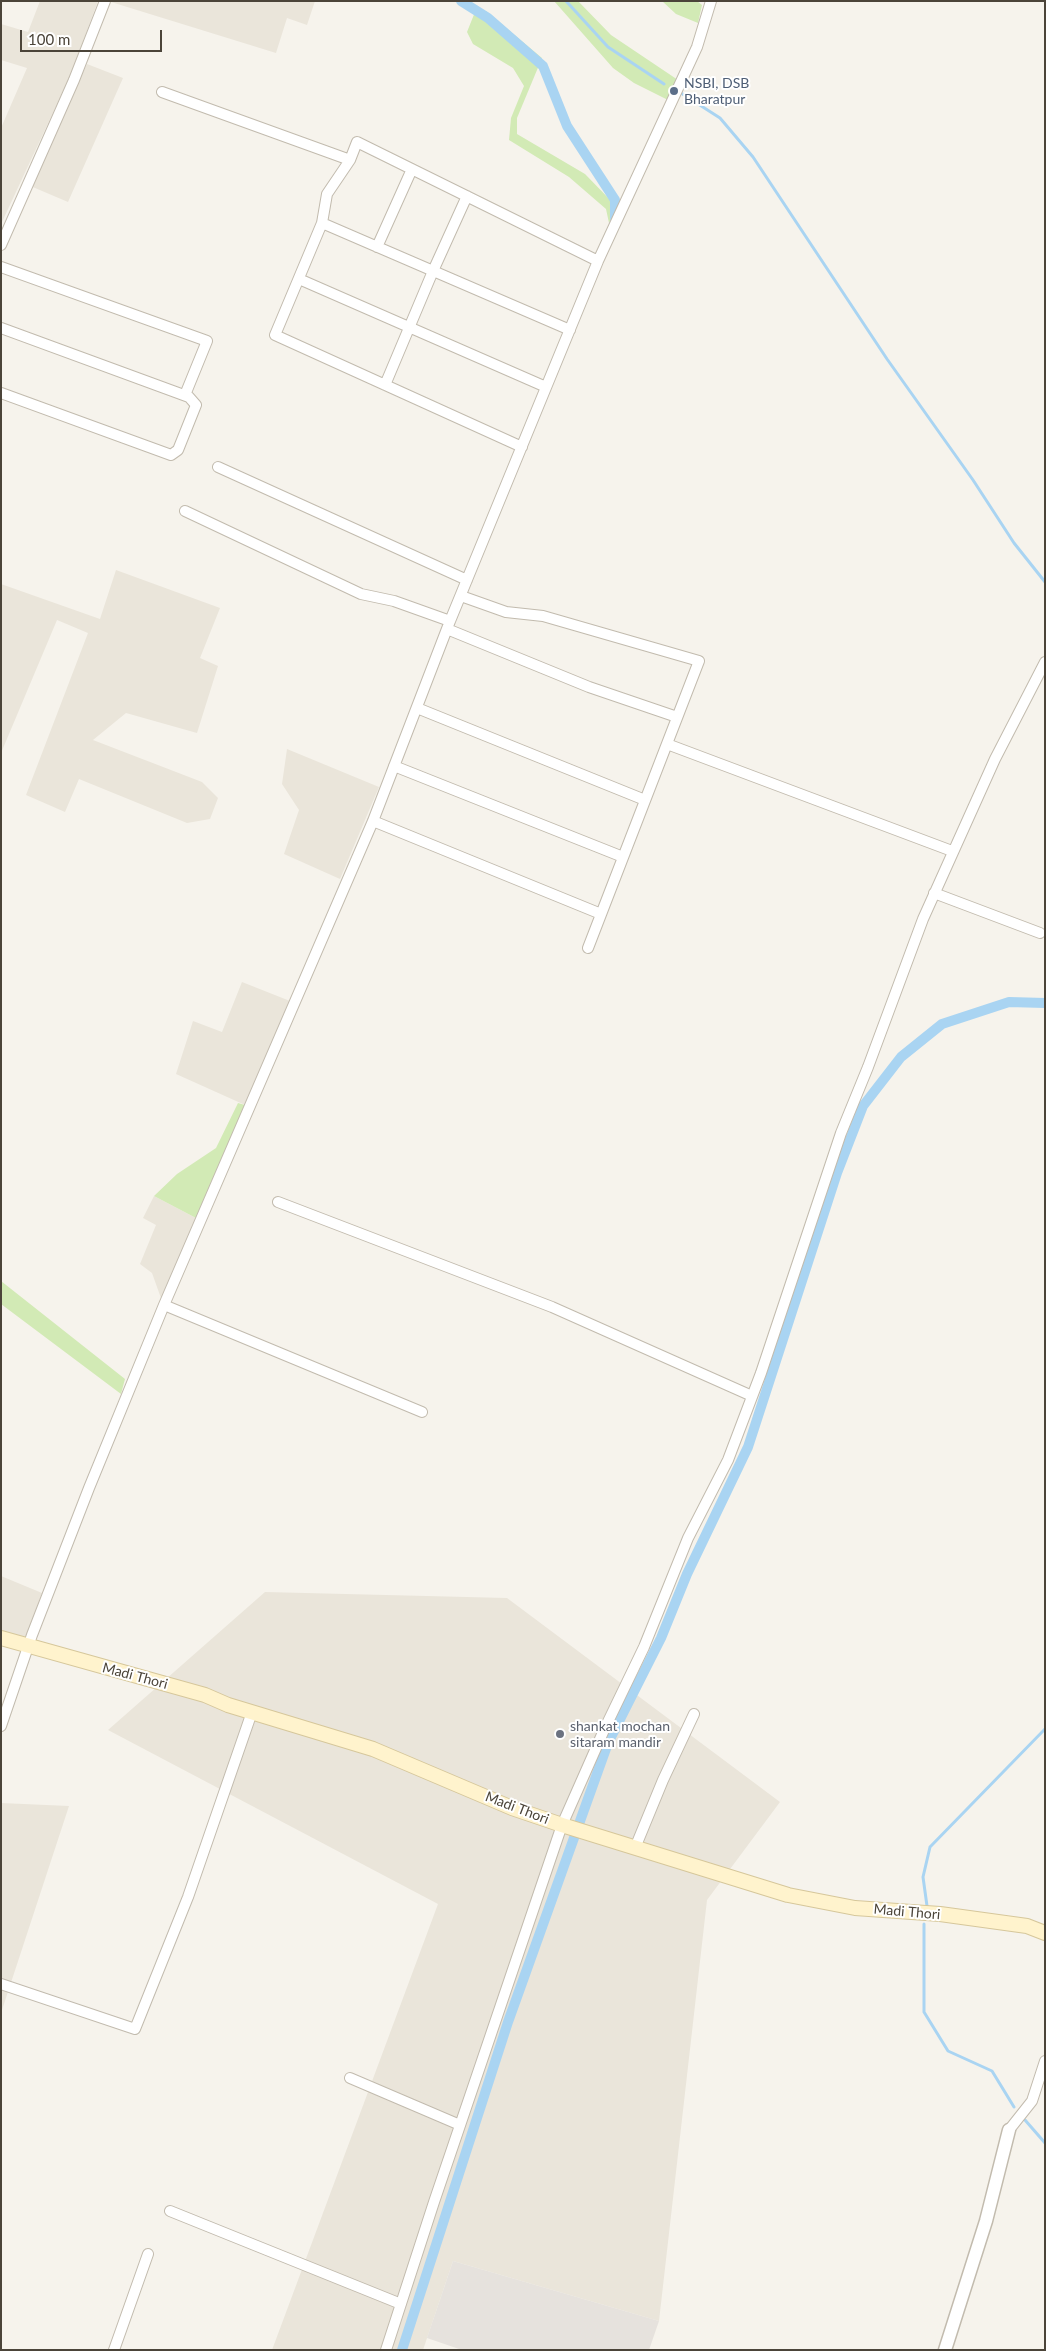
<!DOCTYPE html>
<style>
body{margin:0}
#map{position:relative;width:1046px;height:2351px;overflow:hidden;background:#f6f3ec;font-family:Lato,sans-serif}
canvas{display:block}
.frame{position:absolute;inset:0;border:2px solid #4b4439;pointer-events:none}
.scale{position:absolute;left:20px;top:30px;width:142px;height:22px;box-sizing:border-box;border:2px solid #4b4439;border-top:0;padding-left:6px;font-size:15px;line-height:18px;white-space:nowrap;color:#4b4439;-webkit-text-stroke:4px #fff;paint-order:stroke}
</style>
<div id="map">
<canvas width="1046" height="2351"></canvas>
<div class="frame"></div>
<div class="scale">100 m</div>
</div>
<script>
const ctx = document.querySelector('canvas').getContext('2d');
ctx.lineJoin = 'round';
function fill(path, color) { ctx.fillStyle = color; ctx.fill(path, 'evenodd'); }
const toPath = rows => new Path2D(rows.map(r => 'M' + r).join(''));
function strokePath(path, color, width, dash) { ctx.strokeStyle = color; ctx.lineWidth = width; ctx.lineCap = dash ? 'butt' : 'round'; ctx.setLineDash(dash || []); ctx.stroke(path); }
function drawText(font, color, halo, rows, align = 'center') {
  ctx.font = font + ' Lato,sans-serif'; ctx.lineWidth = 4; ctx.setLineDash([]); ctx.textBaseline = 'middle'; ctx.strokeStyle = halo; ctx.fillStyle = color; for (const [text, x, y, turn = 0] of rows) {
    ctx.save(); ctx.translate(x, y); ctx.rotate((+turn || 0) * Math.PI / 180); ctx.textAlign = isNaN(turn) ? turn : align; if (halo) ctx.strokeText(text, 0, 0); ctx.fillText(text, 0, 0); ctx.restore();
  }
}
fill(toPath([
 [40,1,98,1,71,74,1,224,1,128,27,68,1,60,1,24,28,32],
 [315,1,307,25,287,18,276,53,111,2],
 [87,64,123,78,68,202,28,185],
 [116,570,220,608,200,658,218,666,197,733,126,713,93,740,202,782,218,798,210,819,187,823,79,779,65,812,26,795,88,633,57,620,1,753,1,584,100,619],
 [287,749,379,787,340,879,284,854,299,810,282,784],
 [242,982,290,1001,245,1105,176,1074,193,1021,222,1032],
 [154,1196,196,1218,162,1301,152,1273,140,1264,156,1225,143,1218],
 [1,1576,42,1593,26,1636,23,1639,1,1632],
 [265,1592,507,1598,780,1802,707,1900,659,2321,453,2261,423,2350,272,2350,438,1904,108,1730],
 [1,1803,69,1806,1,2013]
]), '#eae5da');
fill(toPath([
 [453,2261,659,2321,649,2350,462,2350,427,2338]
]), '#e6e2dd');
fill(toPath([
 [554,1,578,1,611,35,678,80,668,100,634,83,613,68],
 [662,1,697,1,702,5,698,23,676,14],
 [486,11,542,58,517,118,517,134,585,174,617,207,609,223,606,209,569,177,509,140,511,118,524,86,513,68,473,44,467,32,475,12],
 [238,1103,245,1105,196,1218,154,1196,177,1174,216,1148],
 [1,1281,125,1379,121,1394,1,1304]
]), '#d2eab5');
strokePath(toPath([
 [566,1,608,47,664,84],
 [681,93,720,118,753,157,887,359,973,480,1014,543,1045,582],
 [927,1906,923,1877,930,1847,1045,1729],
 [924,1924,924,2012,948,2051,992,2071,1014,2107],
 [1025,2120,1045,2143]
]), '#a9d4f2', 3);
strokePath(toPath([
 [461,1,488,18,543,66,567,126,615,200,615,218],
 [402,2350,508,2022,608,1743,661,1638,687,1574,748,1447,837,1173,863,1106,901,1057,942,1024,1009,1002,1045,1003]
]), '#a9d4f2', 10);
const minor = toPath([
 [162,92,350,160],
 [322,223,570,330],
 [1,245,74,80,105,1],
 [377,247,412,169],
 [1,267,207,341,185,395],
 [299,279,546,387],
 [1,328,189,397,196,405,178,450,171,455,1,393],
 [385,385,433,271,467,196],
 [522,447,275,335,322,223,327,194,350,160,357,142,598,261],
 [218,467,467,580],
 [185,511,361,594,394,601,450,621],
 [461,596,506,612,543,616,699,661,588,948],
 [447,629,589,687,677,717],
 [417,708,645,800],
 [667,744,952,851],
 [394,766,623,857],
 [373,821,601,914],
 [934,893,1040,933],
 [278,1202,552,1307,752,1396],
 [164,1305,422,1412],
 [1,1726,32,1635,89,1488,164,1305,373,821,450,621,598,261,697,47,711,1],
 [635,1848,663,1780,694,1714],
 [1,1984,135,2029,188,1897,252,1712],
 [350,2078,460,2125],
 [1009,2130,1032,2101,1045,2061],
 [170,2211,401,2304],
 [114,2350,148,2254],
 [386,2350,434,2202,562,1825,604,1730,644,1647,688,1538,728,1460,761,1373,841,1133,868,1067,923,919,995,759,1045,662]
]);
const tertiary = toPath([
 [945,2350,986,2221,1009,2130]
]);
const secondary = toPath([
 [1,1638,205,1695,228,1705,373,1749,512,1808,562,1825,788,1895,855,1908,940,1914,1027,1926,1045,1933]
]);
strokePath(minor, '#c2bbae', 12);
strokePath(tertiary, '#c2bbae', 15);
strokePath(secondary, '#d6c79b', 16);
strokePath(minor, '#fff', 10);
strokePath(tertiary, '#fff', 12);
strokePath(secondary, '#fff3cd', 14);
for (const [x, y, r, color] of [
 [674,91,5,"#5c6f8a"],
 [560,1734,5,"#6b7280"]
]) { const dot = new Path2D(); dot.arc(x, y, r, 0, 2 * Math.PI); ctx.fillStyle = color; ctx.fill(dot); strokePath(dot, '#fff', 2); }
drawText('14px', '#4e5e75', '#fff', [
 ["NSBI, DSB",684,83],
 ["Bharatpur",684,99]
], 'left');
drawText('14px', '#4b4439', '#fff', [
 ["Madi Thori",135,1676,15],
 ["Madi Thori",517,1808,21],
 ["Madi Thori",907,1912,5]
]);
drawText('14px', '#5b616d', '#fff', [
 ["shankat mochan",570,1726],
 ["sitaram mandir",570,1742]
], 'left');
</script>
